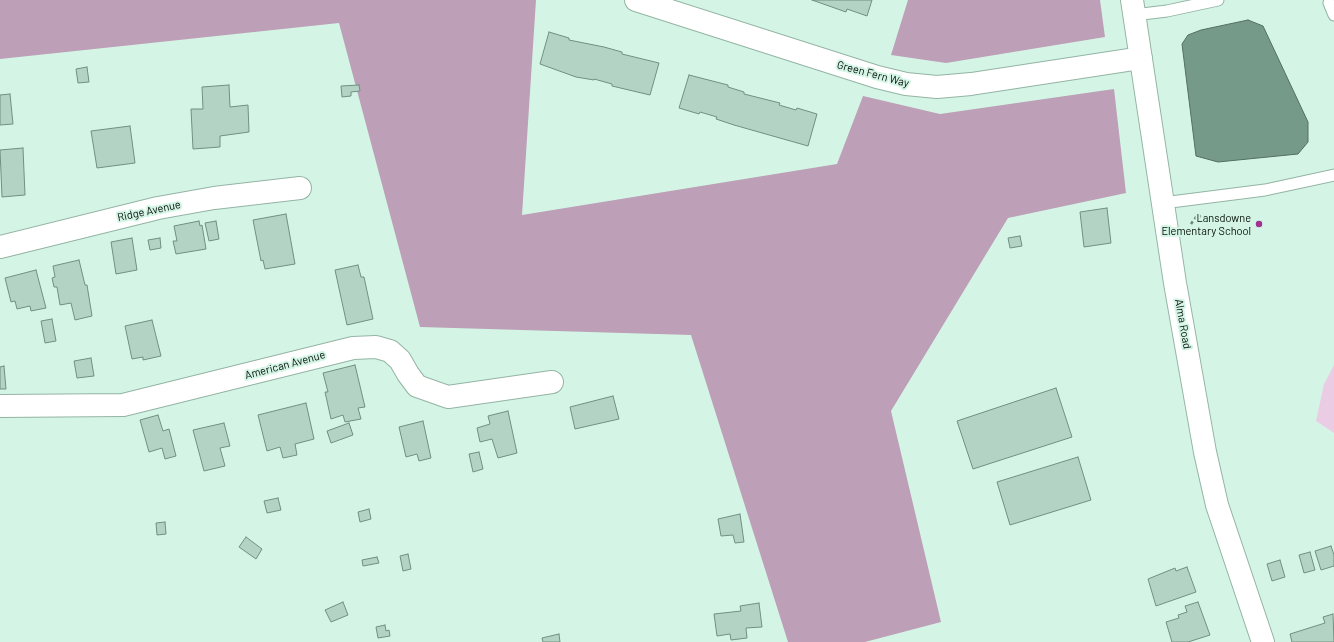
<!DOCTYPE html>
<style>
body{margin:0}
canvas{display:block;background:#d4f5e5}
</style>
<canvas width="1334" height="642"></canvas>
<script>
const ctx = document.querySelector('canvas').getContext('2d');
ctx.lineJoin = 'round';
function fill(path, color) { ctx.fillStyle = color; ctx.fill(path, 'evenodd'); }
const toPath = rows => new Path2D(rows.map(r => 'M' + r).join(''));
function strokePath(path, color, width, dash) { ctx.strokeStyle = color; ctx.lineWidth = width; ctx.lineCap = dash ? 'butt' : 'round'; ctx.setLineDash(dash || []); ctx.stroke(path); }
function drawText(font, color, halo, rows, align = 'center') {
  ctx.font = font + ' Barlow,sans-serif'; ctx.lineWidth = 4; ctx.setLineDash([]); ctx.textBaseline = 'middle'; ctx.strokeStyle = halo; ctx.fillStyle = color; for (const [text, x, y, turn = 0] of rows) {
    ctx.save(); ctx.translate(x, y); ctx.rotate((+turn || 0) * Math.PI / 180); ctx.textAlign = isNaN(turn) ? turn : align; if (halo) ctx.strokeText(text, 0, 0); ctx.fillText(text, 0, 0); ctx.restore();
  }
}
fill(toPath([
 [1334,365,1334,433,1316,421,1324,384]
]), '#eacde4');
fill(toPath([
 [0,0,536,0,522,215,837,164,863,96,940,114,1114,89,1126,193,1008,218,891,411,941,622,865,642,788,642,691,335,420,327,339,23,0,59],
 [908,0,1100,0,1105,37,946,63,891,55]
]), '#bd9fb7');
const water = toPath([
 [1248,20,1263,26,1308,122,1308,142,1298,154,1218,162,1196,156,1182,44,1188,35,1201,30,1248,20]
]);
fill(water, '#759a89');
strokePath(water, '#537063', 1);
const building = toPath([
 [812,0,872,0,867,16,847,9,846,12,812,0],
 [549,32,569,38,569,40,604,47,622,52,622,54,659,63,650,95,612,86,612,84,594,79,594,80,576,77,540,64,549,32],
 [87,67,89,82,78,83,76,69,87,67],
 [689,75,728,85,728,87,744,92,744,94,780,103,779,105,796,110,797,108,817,114,808,146,734,125,716,119,717,117,700,112,699,114,679,108,689,75],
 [229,85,230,107,248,105,249,132,220,136,220,147,193,149,191,109,203,109,202,87,229,85],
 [359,85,360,91,351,92,351,96,342,97,341,86,359,85],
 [10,94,13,124,0,125,0,95,10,94],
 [130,126,135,163,97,168,91,131,130,126],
 [23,148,25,195,2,197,0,150,23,148],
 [1107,208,1111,243,1084,247,1080,212,1107,208],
 [286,214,295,264,265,269,263,260,261,261,253,220,286,214],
 [199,221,200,226,202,225,206,249,176,254,173,241,177,241,174,226,199,221],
 [216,221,219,239,209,241,205,223,216,221],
 [1020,236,1022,246,1010,248,1008,238,1020,236],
 [132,238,137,270,116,274,111,242,132,238],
 [160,238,161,248,150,250,148,240,160,238],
 [79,260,85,285,87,285,92,316,75,320,71,303,60,305,57,287,54,287,52,278,55,277,53,266,79,260],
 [358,265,361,277,364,277,373,319,347,325,335,270,358,265],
 [36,270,46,308,31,311,30,306,17,309,15,301,11,302,5,278,36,270],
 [52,319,56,341,45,343,41,321,52,319],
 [152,320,161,356,143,360,143,357,132,359,125,326,152,320],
 [91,358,94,376,77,378,74,361,91,358],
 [355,365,365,407,358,408,361,419,345,422,343,415,331,419,325,392,328,392,323,373,355,365],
 [4,366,6,389,0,389,0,367,4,366],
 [1056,388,1072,437,973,469,957,421,1056,388],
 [613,396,619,419,575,429,570,407,613,396],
 [306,403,314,439,295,444,297,455,283,458,280,447,267,451,258,415,306,403],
 [508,411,517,453,498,458,492,439,480,442,477,428,490,424,488,416,508,411],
 [158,415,163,431,169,429,176,456,165,459,162,448,149,452,140,420,158,415],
 [423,421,431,458,419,461,417,454,406,457,399,427,423,421],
 [224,423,230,446,220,448,225,466,204,471,193,430,224,423],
 [349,423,353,435,331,443,327,431,349,423],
 [479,452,483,469,473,472,469,454,479,452],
 [1078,457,1091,500,1010,525,997,482,1078,457],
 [278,498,281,510,267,513,264,501,278,498],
 [369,509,371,519,360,522,358,512,369,509],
 [740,514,744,542,735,543,733,535,721,536,718,519,740,514],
 [165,522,166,534,157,535,156,523,165,522],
 [246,537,262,549,256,559,239,547,246,537],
 [1331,546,1334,555,1334,566,1321,570,1315,551,1331,546],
 [1310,552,1315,570,1304,573,1299,555,1310,552],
 [408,554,411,569,403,571,400,556,408,554],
 [377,557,379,563,363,566,362,560,377,557],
 [1280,560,1285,577,1272,581,1267,564,1280,560],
 [1187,567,1196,592,1156,606,1148,579,1175,568,1176,571,1187,567],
 [343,602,348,615,331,622,325,610,343,602],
 [1198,602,1210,635,1188,642,1172,642,1166,622,1179,618,1178,615,1187,612,1185,606,1198,602],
 [759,603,762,627,746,628,747,638,731,640,730,634,717,636,714,614,741,611,740,606,759,603],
 [1333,614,1334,642,1292,642,1290,634,1325,623,1323,617,1333,614],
 [385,625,386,631,389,630,390,636,378,638,376,627,385,625],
 [559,634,560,642,543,642,542,638,559,634]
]);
fill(building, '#b3d3c4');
strokePath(building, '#719081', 1);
const service = toPath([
 [1329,3,1334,15],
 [1134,15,1167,11,1218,0],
 [1163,203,1265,190,1334,175]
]);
const minor = toPath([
 [636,0,877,77,906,84,937,87,971,84,1141,58],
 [1132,0,1175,283,1205,452,1217,505,1263,642],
 [0,247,158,208,214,198,300,188],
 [0,406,123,405,353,348,376,347,390,351,400,360,408,374,417,386,448,397,552,382]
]);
strokePath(service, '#94b4a4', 13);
strokePath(minor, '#94b4a4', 24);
strokePath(toPath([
 [1191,224,1196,217,1201,216]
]), '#6f847a', 2.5, [3, 3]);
strokePath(service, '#fff', 11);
strokePath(minor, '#fff', 22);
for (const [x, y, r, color] of [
 [1259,224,4,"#9f3292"]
]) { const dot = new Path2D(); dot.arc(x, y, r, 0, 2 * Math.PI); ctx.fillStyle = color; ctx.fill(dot); strokePath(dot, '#d4f5e5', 1.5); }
drawText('11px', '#050f0a', '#d4f5e5', [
 ["Green Fern Way",873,74,15],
 ["Ridge Avenue",149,211,-12],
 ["Alma Road",1183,324,80],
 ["American Avenue",285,365,-15]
]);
drawText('11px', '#050f0a', '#d4f5e5', [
 ["Lansdowne",1251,218],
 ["Elementary School",1251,231]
], 'right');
</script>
